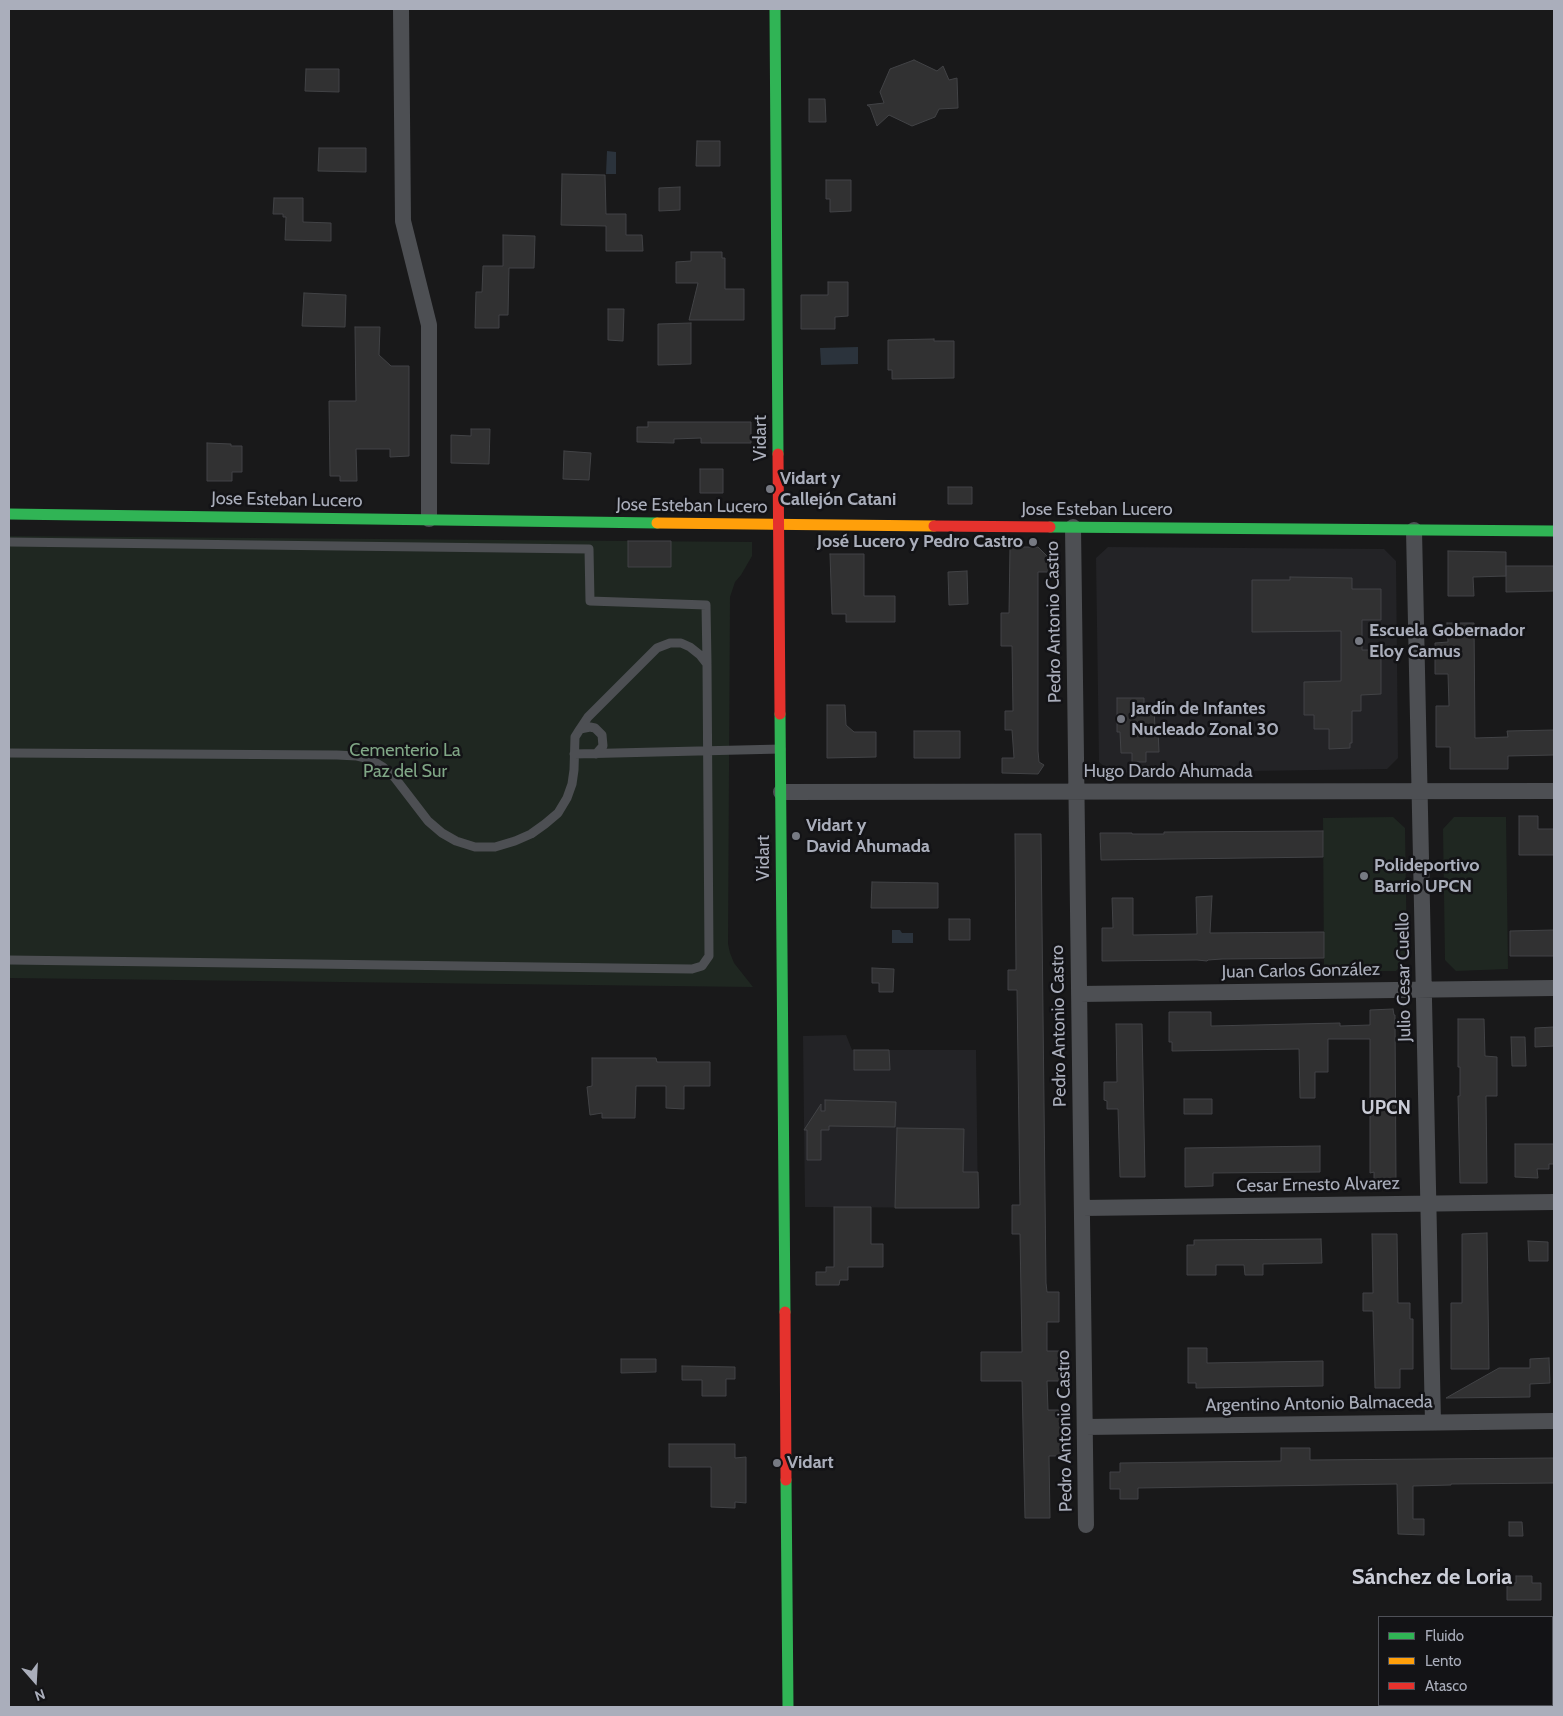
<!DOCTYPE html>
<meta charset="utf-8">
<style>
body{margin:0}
#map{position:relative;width:1563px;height:1716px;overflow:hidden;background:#19191a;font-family:Cabin,sans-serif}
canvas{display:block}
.frame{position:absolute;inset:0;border:10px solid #aaaebb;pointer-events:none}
.legend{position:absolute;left:1378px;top:1616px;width:175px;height:90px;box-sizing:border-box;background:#131316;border:1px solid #4f5158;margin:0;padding:6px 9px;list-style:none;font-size:15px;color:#aaaebb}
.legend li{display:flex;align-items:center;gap:10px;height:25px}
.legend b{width:25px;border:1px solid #4f5158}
.north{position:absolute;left:10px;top:1656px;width:50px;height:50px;-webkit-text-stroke:4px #131316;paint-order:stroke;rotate:161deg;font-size:14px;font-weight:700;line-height:20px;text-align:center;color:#aaaebb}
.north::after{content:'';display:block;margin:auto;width:18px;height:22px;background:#aaaebb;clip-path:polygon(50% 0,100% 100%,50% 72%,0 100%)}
</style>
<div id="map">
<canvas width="1563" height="1716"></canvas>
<div class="frame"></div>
<ul class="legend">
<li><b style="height:6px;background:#30b455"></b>Fluido</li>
<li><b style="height:6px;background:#ff9f0a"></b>Lento</li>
<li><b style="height:6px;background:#e5322d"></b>Atasco</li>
</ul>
<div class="north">N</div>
</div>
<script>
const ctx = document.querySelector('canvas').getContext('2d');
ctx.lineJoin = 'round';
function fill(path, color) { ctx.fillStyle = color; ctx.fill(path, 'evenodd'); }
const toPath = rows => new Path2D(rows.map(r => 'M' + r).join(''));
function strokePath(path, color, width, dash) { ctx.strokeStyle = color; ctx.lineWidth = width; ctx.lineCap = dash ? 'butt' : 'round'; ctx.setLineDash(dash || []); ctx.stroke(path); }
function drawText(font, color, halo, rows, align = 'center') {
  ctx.font = font + ' Cabin,sans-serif'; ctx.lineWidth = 5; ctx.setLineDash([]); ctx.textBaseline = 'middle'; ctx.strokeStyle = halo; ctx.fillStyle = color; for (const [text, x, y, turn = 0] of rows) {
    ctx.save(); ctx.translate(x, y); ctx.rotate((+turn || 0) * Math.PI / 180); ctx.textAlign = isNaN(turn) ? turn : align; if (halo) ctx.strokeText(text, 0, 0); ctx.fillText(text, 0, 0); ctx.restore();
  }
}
fill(toPath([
 [1108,547,1384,549,1396,561,1398,758,1387,769,1111,773,1099,762,1096,558],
 [846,1035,852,1050,976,1050,978,1208,805,1207,803,1036]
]), '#232326');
fill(toPath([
 [9,536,752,542,752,556,741,575,735,582,730,597,728,944,730,953,734,963,753,987,9,978],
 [1393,817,1405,828,1407,959,1396,971,1324,971,1323,818],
 [1454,817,1506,817,1508,969,1456,971,1445,960,1443,829]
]), '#1f2721');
fill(toPath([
 [607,151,616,152,616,174,606,174],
 [858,347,858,364,821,365,820,348],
 [892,930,900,930,902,933,913,933,913,943,892,943]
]), '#2b333c');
const building = toPath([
 [914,60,937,71,943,66,949,80,957,78,958,108,939,109,935,117,912,126,889,115,877,126,870,107,867,105,884,103,880,92,890,69,914,60],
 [306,69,339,69,339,92,305,91,306,69],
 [809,99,825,99,826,122,809,122,809,99],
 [697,141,720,141,720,166,696,166,697,141],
 [319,148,366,148,366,172,318,171,319,148],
 [562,174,605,175,606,214,626,214,626,235,642,235,643,251,606,251,606,226,561,225,562,174],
 [826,180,851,180,851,211,830,212,830,199,826,199,826,180],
 [680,187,680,210,659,211,659,188,680,187],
 [274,198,303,198,303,222,331,223,331,241,285,240,286,217,283,217,283,214,273,214,274,198],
 [503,235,535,236,534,268,509,268,508,315,499,315,499,328,475,328,476,292,482,292,483,266,503,266,503,235],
 [691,252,722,252,722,258,725,258,725,289,744,289,744,320,689,320,698,283,676,283,676,262,691,261,691,252],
 [828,282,848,282,848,316,835,317,835,329,801,329,801,295,828,295,828,282],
 [304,293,346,295,345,327,302,326,304,293],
 [608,309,624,309,623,341,608,340,608,309],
 [691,323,691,364,658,365,658,324,691,323],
 [355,327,380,327,379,355,391,366,409,366,409,456,390,457,390,449,356,449,357,481,340,481,340,476,330,476,329,401,356,401,355,327],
 [934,339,934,341,954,341,954,378,892,379,892,370,888,370,888,340,934,339],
 [648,422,751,422,751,443,701,443,701,438,674,439,674,443,637,442,637,427,648,427,648,422],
 [471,429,490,429,489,464,451,463,451,435,471,436,471,429],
 [207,443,231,444,231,446,242,446,242,472,232,472,232,481,207,481,207,443],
 [564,451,591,453,589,480,563,479,564,451],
 [700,469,723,469,723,493,700,493,700,469],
 [948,487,972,487,972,504,948,504,948,487],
 [628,541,671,541,671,567,628,567,628,541],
 [1010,547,1038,547,1050,559,1050,572,1038,572,1038,751,1039,762,1044,765,1038,774,1002,773,1002,758,1014,758,1012,730,1005,730,1005,711,1013,711,1012,646,1001,646,1001,613,1009,613,1010,547],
 [1448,551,1506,552,1506,576,1473,577,1474,596,1448,596,1448,551],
 [830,554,864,554,864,596,895,596,895,622,846,622,846,614,832,614,830,554],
 [1506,566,1554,566,1554,591,1506,592,1506,566],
 [967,571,968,604,949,605,948,572,967,571],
 [1290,577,1352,578,1352,589,1381,589,1381,620,1362,620,1362,650,1381,650,1381,694,1361,695,1361,711,1352,711,1352,743,1350,743,1350,748,1329,749,1329,729,1314,729,1314,715,1304,715,1304,682,1341,681,1341,631,1252,632,1252,580,1290,580,1290,577],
 [1447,623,1474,623,1475,738,1508,737,1507,731,1554,730,1554,755,1508,756,1508,769,1450,769,1450,747,1436,747,1436,706,1449,706,1448,674,1435,674,1435,643,1448,642,1447,623],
 [1117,698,1144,698,1144,705,1154,705,1155,730,1158,730,1159,752,1146,752,1146,762,1132,762,1132,753,1121,753,1120,732,1117,732,1117,698],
 [827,705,845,705,846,725,854,732,876,732,876,757,827,758,827,705],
 [914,731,960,731,960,758,914,758,914,731],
 [1519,816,1538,816,1538,829,1554,829,1554,855,1519,855,1519,816],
 [1323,831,1323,857,1101,860,1100,833,1132,833,1132,834,1164,834,1164,832,1323,831],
 [1015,834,1041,834,1046,1283,1047,1292,1059,1292,1059,1322,1047,1322,1047,1351,1060,1351,1060,1381,1047,1381,1048,1410,1060,1410,1061,1456,1049,1456,1050,1518,1025,1518,1022,1381,981,1381,981,1352,1022,1352,1020,1234,1012,1234,1012,1205,1020,1205,1017,990,1008,990,1008,970,1016,970,1015,834],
 [872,882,938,883,938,908,871,908,872,882],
 [1212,896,1210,933,1324,932,1324,958,1222,959,1208,960,1207,961,1197,960,1102,961,1102,928,1113,928,1112,898,1133,898,1133,935,1197,934,1196,897,1212,896],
 [949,919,970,919,970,940,949,940,949,919],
 [1554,930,1554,956,1510,956,1510,931,1554,930],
 [872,968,894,969,893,992,879,992,879,983,872,983,872,968],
 [1393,1009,1394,1015,1395,1015,1396,1184,1374,1184,1374,1172,1370,1173,1370,1039,1328,1039,1328,1072,1315,1072,1315,1098,1300,1098,1299,1049,1172,1051,1172,1042,1169,1042,1169,1012,1211,1012,1211,1026,1340,1023,1340,1026,1370,1025,1370,1010,1393,1009],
 [1458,1019,1484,1019,1485,1056,1497,1057,1497,1096,1486,1096,1487,1183,1460,1183,1458,1096,1460,1096,1460,1067,1458,1067,1458,1019],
 [1116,1024,1142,1024,1145,1177,1120,1177,1118,1109,1107,1109,1107,1101,1104,1100,1104,1082,1117,1082,1116,1024],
 [1554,1027,1554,1046,1535,1047,1535,1028,1554,1027],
 [1511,1037,1525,1037,1526,1066,1512,1066,1511,1037],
 [854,1050,889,1050,890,1070,854,1070,854,1050],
 [592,1058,656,1058,657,1062,710,1062,710,1086,684,1086,684,1109,666,1108,666,1086,636,1086,635,1118,602,1118,602,1113,590,1115,587,1087,592,1086,592,1058],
 [1184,1099,1212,1099,1212,1114,1184,1114,1184,1099],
 [825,1100,896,1102,895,1127,829,1126,829,1130,821,1130,821,1160,807,1160,807,1130,804,1130,821,1104,821,1111,825,1111,825,1100],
 [897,1128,964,1129,963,1172,978,1172,979,1208,895,1208,897,1128],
 [1515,1144,1554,1144,1554,1164,1549,1164,1549,1169,1537,1169,1538,1178,1515,1177,1515,1144],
 [1320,1146,1320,1172,1213,1173,1213,1186,1185,1187,1185,1148,1320,1146],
 [834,1207,871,1207,871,1244,883,1244,883,1267,848,1267,848,1280,840,1280,839,1285,816,1285,816,1272,826,1272,826,1267,834,1267,834,1207],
 [1487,1233,1489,1369,1451,1369,1451,1303,1462,1303,1462,1234,1487,1233],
 [1372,1234,1397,1234,1398,1303,1410,1303,1410,1319,1413,1319,1413,1369,1400,1369,1400,1388,1375,1388,1373,1311,1363,1311,1363,1293,1373,1293,1372,1234],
 [1321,1239,1322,1263,1263,1264,1263,1275,1245,1275,1244,1265,1216,1265,1216,1275,1187,1275,1187,1245,1194,1245,1194,1240,1321,1239],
 [1528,1241,1548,1242,1548,1261,1529,1261,1528,1241],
 [1188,1348,1207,1348,1207,1363,1323,1361,1323,1386,1196,1388,1196,1383,1188,1383,1188,1348],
 [1549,1358,1550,1383,1530,1384,1530,1397,1446,1398,1499,1368,1530,1368,1530,1359,1549,1358],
 [621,1359,656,1359,656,1372,621,1373,621,1359],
 [682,1366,735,1367,735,1379,726,1379,726,1396,702,1396,702,1380,682,1380,682,1366],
 [669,1444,735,1444,735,1458,746,1457,746,1503,735,1502,735,1508,711,1507,711,1467,669,1467,669,1444],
 [1281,1448,1310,1448,1310,1460,1554,1458,1554,1483,1451,1484,1451,1485,1413,1486,1413,1519,1424,1519,1424,1535,1398,1534,1397,1484,1138,1488,1138,1499,1120,1499,1120,1489,1110,1489,1110,1472,1120,1472,1120,1463,1281,1461,1281,1448],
 [1509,1522,1522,1522,1523,1536,1509,1536,1509,1522],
 [1516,1576,1532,1576,1532,1583,1541,1583,1541,1600,1507,1600,1507,1583,1516,1583,1516,1576]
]);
fill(building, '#313132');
strokePath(building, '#424346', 1);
strokePath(toPath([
 [9,542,589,549,590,601,706,605,707,663],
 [580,729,590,727,595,728,602,735,603,746,596,754],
 [9,753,337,755,357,756,370,759,383,767,395,778,428,821,442,833,456,841,475,847,495,847,515,841,531,834,545,824,558,813,567,798,572,784,574,770,575,737,580,729,588,717,657,648,670,643,681,643,690,647,700,655,707,664,709,956,702,966,692,969,9,960],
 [574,754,781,749]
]), '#4d4f53', 9);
strokePath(toPath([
 [401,9,403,221,429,325,429,519],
 [1073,527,1086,1525],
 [1414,530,1433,1422],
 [781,792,1554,791],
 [1079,994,1554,988],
 [1082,1208,1554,1202],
 [1085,1427,1554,1421],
 [1552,1636,1554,1636]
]), '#4d4f53', 16);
strokePath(toPath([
 [775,9,778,454],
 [9,514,657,523],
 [1050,527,1554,531],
 [780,714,785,1312],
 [786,1480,788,1707]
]), '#30b455', 11);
strokePath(toPath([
 [657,523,934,526]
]), '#ff9f0a', 11);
strokePath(toPath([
 [778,454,780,714],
 [934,526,1050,527],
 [785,1312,786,1480]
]), '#e5322d', 11);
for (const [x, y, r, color] of [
 [770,489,5,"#777a83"],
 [1033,542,5,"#777a83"],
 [1359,641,5,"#777a83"],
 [1121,719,5,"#777a83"],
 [796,836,5,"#777a83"],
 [1364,876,5,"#777a83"],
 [777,1463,5,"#777a83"]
]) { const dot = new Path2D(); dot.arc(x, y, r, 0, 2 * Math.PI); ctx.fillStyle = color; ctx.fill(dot); strokePath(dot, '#131316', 2); }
drawText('18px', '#aaaebb', '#131316', [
 ["Vidart",761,438,-90],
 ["Jose Esteban Lucero",287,500,1],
 ["Jose Esteban Lucero",692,506,1],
 ["Jose Esteban Lucero",1097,510],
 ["Pedro Antonio Castro",1054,622,-91],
 ["Hugo Dardo Ahumada",1168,772],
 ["Vidart",764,858,-90],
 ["Juan Carlos González",1301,971,-1],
 ["Julio Cesar Cuello",1404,977,-91],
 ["Pedro Antonio Castro",1059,1026,-91],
 ["Cesar Ernesto Alvarez",1318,1185,-1],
 ["Argentino Antonio Balmaceda",1319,1404,-1],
 ["Pedro Antonio Castro",1065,1431,-91]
]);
drawText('bold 18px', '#aaaebb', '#131316', [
 ["Vidart y",780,479],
 ["Callejón Catani",780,500],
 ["José Lucero y Pedro Castro",1023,542,"right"],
 ["Escuela Gobernador",1369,631],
 ["Eloy Camus",1369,652],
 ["Jardín de Infantes",1131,709],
 ["Nucleado Zonal 30",1131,730],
 ["Vidart y",806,826],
 ["David Ahumada",806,847],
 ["Polideportivo",1374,866],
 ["Barrio UPCN",1374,887],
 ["Vidart",787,1463]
], 'left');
drawText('18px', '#80a786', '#131316', [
 ["Cementerio La",405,751],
 ["Paz del Sur",405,772]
]);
drawText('bold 19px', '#cbcdd7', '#131316', [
 ["UPCN",1386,1108]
]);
drawText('bold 22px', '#cbcdd7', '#131316', [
 ["Sánchez de Loria",1432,1578]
]);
</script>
